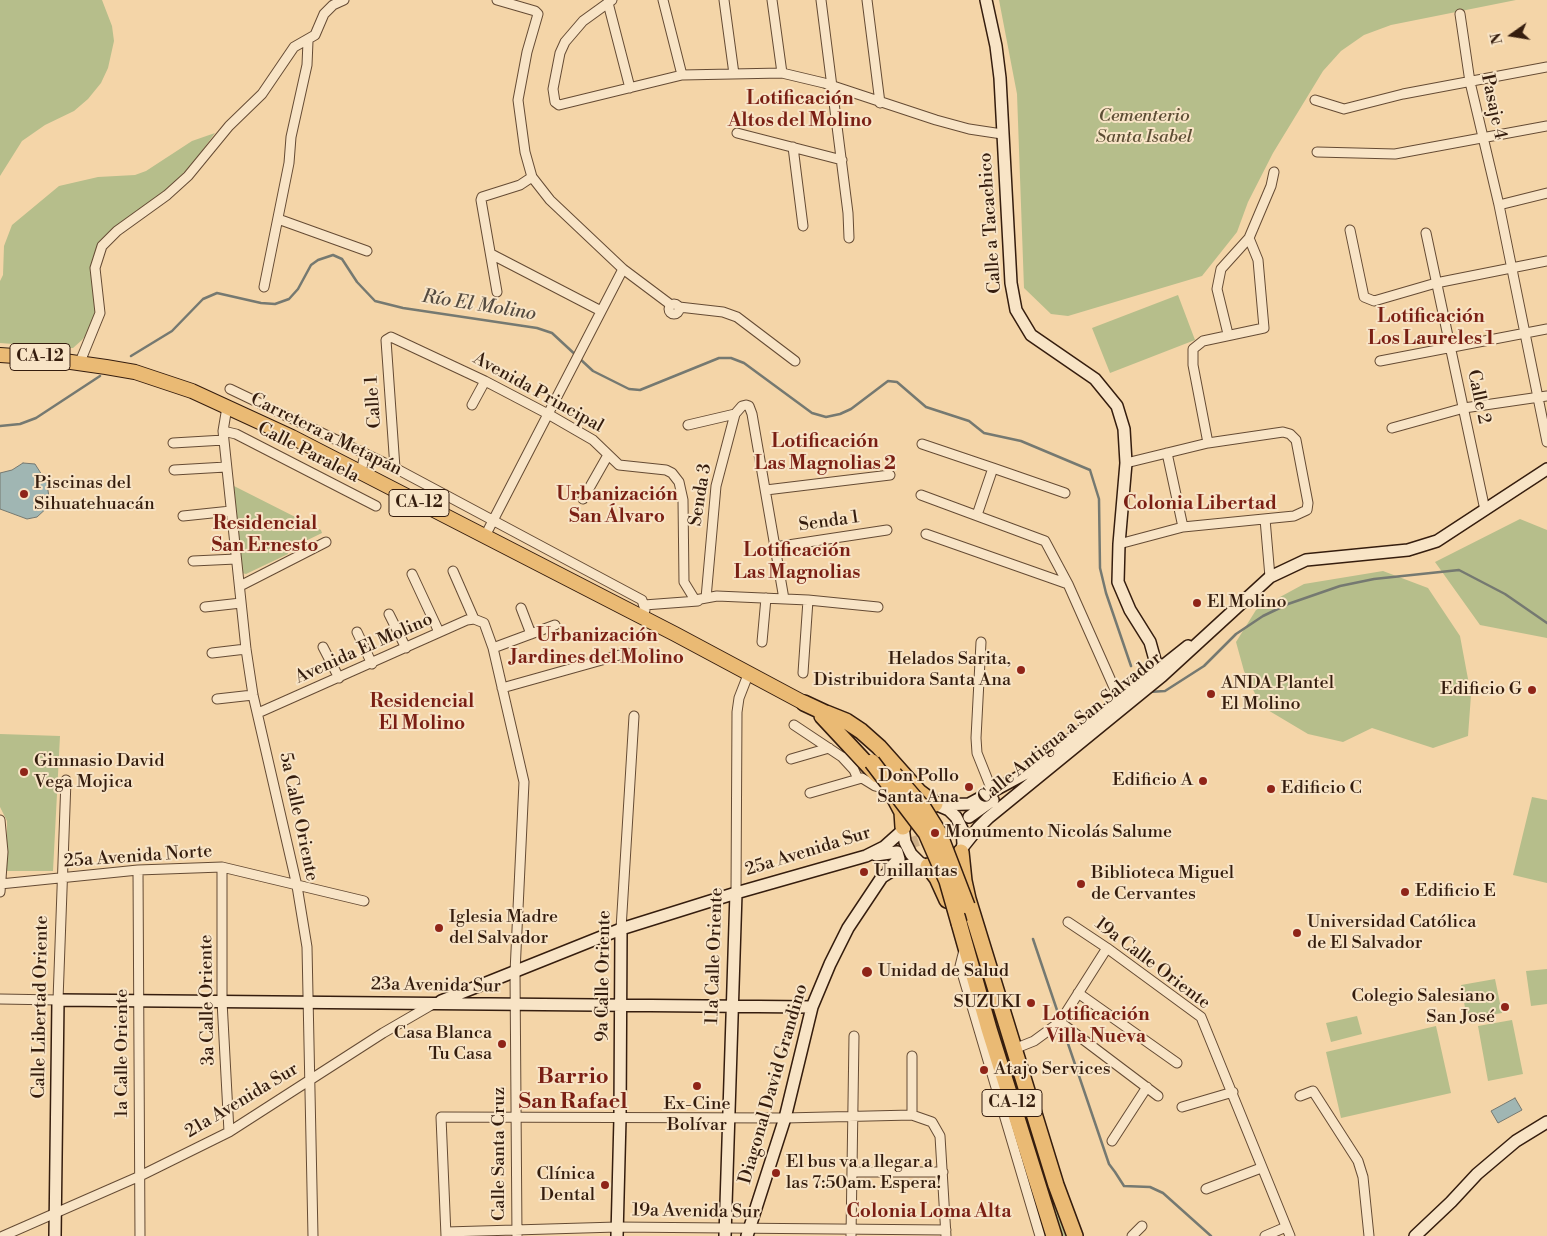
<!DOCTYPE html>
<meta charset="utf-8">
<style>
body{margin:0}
#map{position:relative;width:1547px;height:1236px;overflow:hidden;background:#f4d5a8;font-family:"Libre Bodoni",serif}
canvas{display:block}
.north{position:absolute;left:1487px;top:10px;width:50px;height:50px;-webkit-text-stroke:4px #f8e4c6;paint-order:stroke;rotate:257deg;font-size:14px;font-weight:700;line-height:20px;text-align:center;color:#351d0e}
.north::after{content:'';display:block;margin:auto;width:18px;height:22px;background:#351d0e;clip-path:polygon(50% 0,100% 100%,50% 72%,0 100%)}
</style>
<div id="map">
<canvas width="1547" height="1236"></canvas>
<div class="north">N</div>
</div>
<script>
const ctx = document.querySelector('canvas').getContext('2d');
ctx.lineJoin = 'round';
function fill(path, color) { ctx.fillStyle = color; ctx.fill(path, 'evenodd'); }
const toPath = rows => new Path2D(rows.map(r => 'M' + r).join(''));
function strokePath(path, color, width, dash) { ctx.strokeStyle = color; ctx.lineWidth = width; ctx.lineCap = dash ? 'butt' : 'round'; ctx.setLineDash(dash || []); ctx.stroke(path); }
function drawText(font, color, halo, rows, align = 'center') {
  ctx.font = font + ' "Libre Bodoni",serif'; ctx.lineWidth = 4; ctx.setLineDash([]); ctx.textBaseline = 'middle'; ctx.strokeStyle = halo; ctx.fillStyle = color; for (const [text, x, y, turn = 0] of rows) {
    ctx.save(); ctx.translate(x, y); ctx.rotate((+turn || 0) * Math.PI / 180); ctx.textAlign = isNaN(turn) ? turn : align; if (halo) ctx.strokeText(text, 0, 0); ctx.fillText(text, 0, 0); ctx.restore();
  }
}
fill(toPath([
 [0,0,102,0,112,26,114,41,108,68,101,83,88,99,74,111,45,125,22,141,0,176],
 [999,0,1516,0,1391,25,1364,35,1341,51,1323,71,1273,153,1248,202,1237,232,1202,276,1068,316,1051,314,1024,288,1017,94],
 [215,133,194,162,173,184,97,249,97,312,94,325,82,340,73,348,66,348,0,343,0,281,3,275,4,246,12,225,59,186,98,177,135,175,146,171,192,141],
 [1178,295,1195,340,1110,373,1092,328],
 [232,485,321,530,322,533,287,550,288,554,246,574,242,573],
 [1520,519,1547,530,1547,638,1480,625,1435,562],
 [1383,571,1428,588,1460,636,1471,695,1468,736,1433,748,1372,728,1343,742,1308,734,1261,706,1244,671,1236,642,1256,610,1304,584],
 [0,734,60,736,53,871,7,871,7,821,0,807],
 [1532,797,1547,800,1547,883,1513,875],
 [1547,969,1547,1004,1531,1006,1526,971],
 [985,973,1070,1236,1058,1236,979,976],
 [1495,979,1502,1013,1467,1019,1461,985],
 [1357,1016,1362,1034,1331,1042,1326,1023],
 [1512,1020,1523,1074,1488,1081,1478,1026],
 [1436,1026,1451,1093,1341,1118,1326,1052]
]), '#b6be8b');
const water = toPath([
 [23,463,35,464,47,483,50,505,37,517,27,519,0,509,0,473,12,470,23,463],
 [1515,1098,1522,1110,1498,1123,1491,1111,1515,1098]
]);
fill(water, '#a0b6b3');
strokePath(water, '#757971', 1);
strokePath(toPath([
 [131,356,172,331,203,299,217,293,261,303,275,304,289,299,298,289,311,265,318,260,333,255,342,259,357,282,375,301,403,308,537,328,552,333,593,371,629,389,640,390,719,358,731,358,744,363,812,413,826,417,840,414,851,409,888,381,897,382,926,407,969,421,984,433,1021,441,1090,470,1099,499,1100,568,1106,593,1131,666],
 [0,426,20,424,36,418,100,376],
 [1149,692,1165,691,1204,666,1236,634,1263,616,1288,604,1340,586,1374,579,1459,570,1505,594,1547,623],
 [1033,939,1060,1019],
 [1063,1029,1109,1164,1115,1172,1124,1186,1150,1187,1163,1193,1211,1236]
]), '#757971', 2.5);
strokePath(toPath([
 [892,849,923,839,966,819]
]), '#ceb089', 11, [11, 5.5]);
const street = toPath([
 [497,0,535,11,538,14,527,52,518,100,525,152,532,177,550,200,623,269,671,305],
 [612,0,583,21,565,42,560,53,553,89,555,102,559,105,682,75,782,73,824,83,936,120,969,129,1002,134],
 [663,0,682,75],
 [724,0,734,74],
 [772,0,782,73],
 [821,0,848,213,849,238],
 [867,0,880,103],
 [608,3,630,88],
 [1460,14,1470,82,1499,205,1547,442],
 [1315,100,1344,109,1403,94,1547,67],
 [737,133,842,160],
 [793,147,803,226],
 [1317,152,1395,154,1547,126],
 [1499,205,1547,193],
 [278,219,367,251],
 [1350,230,1364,297,1374,301,1436,283,1547,261],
 [1426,233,1485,510],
 [491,254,601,311],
 [264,287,289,163,291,137,307,65,308,41],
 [497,292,481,200,482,197,520,185,532,177],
 '669 309a5 5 0 1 1 10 0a5 5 0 1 1-10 0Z',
 [679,307,723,312,737,317,795,361],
 [1228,334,1217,289,1221,269,1249,238,1271,186,1274,172],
 [1380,361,1547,329],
 [80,362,100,313,95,268,102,246,117,231,167,195,188,176,229,126,262,94,294,47,315,35,324,14,333,5,344,0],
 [230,389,395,468,642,600,645,610,643,617],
 [472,405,485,381],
 [227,407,223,431,246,649,253,695,297,886,307,947,313,1236],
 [688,425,735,414],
 [1392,428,1464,408,1547,396],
 [223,431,236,434,376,506],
 [173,443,224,440],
 [1208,443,1193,365,1193,349,1203,341,1264,328,1258,260,1249,238],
 [922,444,993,468,977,515],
 [1167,453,1183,527],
 [395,468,386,340,391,337,485,381,548,414,593,440,619,465,666,470,672,473,679,482,683,500,684,582,695,600,717,596,808,600,878,607],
 [993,468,1065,493],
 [174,470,226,467],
 [361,472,365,454],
 [766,490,890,475],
 [921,495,1045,541,1068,584,1120,701],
 [583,499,608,455],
 [183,516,231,511],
 [1265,519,1270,577],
 [926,534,1068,584],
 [485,536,623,269],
 [1119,544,1183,527,1294,516,1307,510,1308,503,1296,440,1290,434,1283,432,1208,443,1126,463],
 [775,547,887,530],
 [193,561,236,559],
 [453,571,474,619],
 [412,574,439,632],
 [240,586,326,542],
 [706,598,716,486,735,414,742,406,746,405,749,406,752,414,784,599],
 [644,605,698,601],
 [205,607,241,603],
 [521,608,531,634],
 [389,614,406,648],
 [357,632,372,664],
 [762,642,766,598],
 [981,642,976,738,977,753,993,793],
 [323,647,339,678],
 [493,648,555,625],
 [212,653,246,649],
 [803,673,808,600],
 [502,688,627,653],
 [217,699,253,695],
 [258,713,467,620,474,619,484,623,493,648,524,782,515,972,517,1236],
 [794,725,842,757,854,770,858,779],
 [791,759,829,748],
 [810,793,862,778,875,786,890,790],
 [0,820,3,852,0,892],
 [222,867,222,1001,229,1132],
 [138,870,140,1236],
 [0,884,138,870,222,867,364,901],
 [736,893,737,712,739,698,746,680],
 [1068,922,1107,948,1201,1017,1290,1236],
 [621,929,634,716],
 [964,950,960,966,1040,1236],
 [1078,993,1177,1063],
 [0,999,58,1000,66,780],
 [1060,1022,1158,1096],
 [1014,1049,1034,1041,1060,1022,1107,948],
 [1300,1096,1313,1091,1358,1161,1363,1177,1369,1236],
 [1182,1107,1233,1092],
 [912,1115,912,1056],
 [1112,1141,1147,1087],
 [853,1172,943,1172],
 [1206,1189,1261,1168],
 [446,1232,617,1227,946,1230],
 [3,1236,140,1176,229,1132,383,1033,433,1004],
 [446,1236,441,1117,785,1118,912,1115,932,1122,940,1136,946,1236],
 [851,1236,854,1036],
 [1132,1236,1142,1226],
 [1265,1236,1286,1227]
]);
const secondary = toPath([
 [986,0,996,46,1000,78,1011,283,1016,310,1031,335,1095,379,1117,406,1124,429,1126,463,1119,544,1118,582,1130,610,1150,642,1155,660,1154,671],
 [935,804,949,810,956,817,962,829,963,844,961,852,955,859,945,865,931,867,920,863,911,854,905,842,903,827,906,818,913,809,922,805,935,804],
 [937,805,969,804,1032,770,1188,646],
 [969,817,993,800],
 [962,848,978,828,988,818,1162,676,1270,577,1306,560,1408,550,1437,541,1547,469],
 [876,855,897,852,899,859,889,869],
 [441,1001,621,929,736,893,866,856,884,847,903,830],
 [55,1236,58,1000,812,1007],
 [617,1236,620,1118,621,929],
 [725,1236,736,893],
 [747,1236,785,1118,812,1007,830,964,848,928,882,877,896,868,920,863],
 [1415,1236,1451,1202,1477,1174,1516,1141,1547,1122]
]);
const primary = toPath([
 [0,355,43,358,106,367,135,372,192,391,292,437,675,634,804,703]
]);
const highway = toPath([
 [804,703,834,717],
 [826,713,846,721,861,731,879,747,919,792,935,804],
 [822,716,877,775],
 [893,795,902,812,903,827],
 [961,852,964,881,968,899,1056,1185,1075,1236],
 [928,866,937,878,947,900],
 [959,923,989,1029,1054,1236]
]);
strokePath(street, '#654b34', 11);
strokePath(secondary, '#351d0e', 14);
strokePath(primary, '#351d0e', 16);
strokePath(highway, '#351d0e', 18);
strokePath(street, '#f8e4c6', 9);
strokePath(secondary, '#f8e4c6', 11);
strokePath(primary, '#eaba74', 14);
strokePath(highway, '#eaba74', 15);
const highwayBridge = toPath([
 [872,762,926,833,947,881,959,923],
 [894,774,924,809,939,833,967,906]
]);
strokePath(highwayBridge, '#351d0e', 18, []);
strokePath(highwayBridge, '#eaba74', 15);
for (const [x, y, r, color] of [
 [24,494,5,"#8f2418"],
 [1197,603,5,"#8f2418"],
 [1021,670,5,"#8f2418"],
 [1532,690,5,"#8f2418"],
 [1211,694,5,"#8f2418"],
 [24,772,5,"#8f2418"],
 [1203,781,5,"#8f2418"],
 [969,787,5,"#8f2418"],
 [1271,789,5,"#8f2418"],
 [935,833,5,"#8f2418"],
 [864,872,5,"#8f2418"],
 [1081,884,5,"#8f2418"],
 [1405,892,5,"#8f2418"],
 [439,928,5,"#8f2418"],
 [1297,933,5,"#8f2418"],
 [867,972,6,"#8f2418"],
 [1031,1003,5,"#8f2418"],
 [1505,1007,5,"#8f2418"],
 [502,1044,5,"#8f2418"],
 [984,1070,5,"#8f2418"],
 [697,1086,5,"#8f2418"],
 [776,1173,5,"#8f2418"],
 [605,1185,5,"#8f2418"]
]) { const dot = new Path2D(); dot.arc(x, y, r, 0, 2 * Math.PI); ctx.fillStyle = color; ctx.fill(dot); strokePath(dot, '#f8e4c6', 2); }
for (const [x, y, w] of [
 [40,357,60],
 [419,503,60],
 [1012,1103,60]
]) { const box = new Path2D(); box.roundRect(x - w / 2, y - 13.5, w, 27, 4); ctx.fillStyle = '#f8e4c6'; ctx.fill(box); strokePath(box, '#351d0e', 1); }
drawText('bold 16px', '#351d0e', null, [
 ["CA-12",40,357],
 ["CA-12",419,503],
 ["CA-12",1012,1103]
]);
drawText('18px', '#351d0e', '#f8e4c6', [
 ["Pasaje 4",1493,107,78],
 ["Calle a Tacachico",991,223,-94],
 ["Avenida Principal",538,393,29],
 ["Calle 2",1478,397,78],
 ["Calle 1",374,402,-94],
 ["Carretera a Metapán",326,435,26],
 ["Calle Paralela",308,453,27],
 ["Senda 3",701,495,-81],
 ["Senda 1",829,522,-8],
 ["Avenida El Molino",364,649,-24],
 ["Calle Antigua a San Salvador",1070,729,-39],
 ["5a Calle Oriente",298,817,78],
 ["25a Avenida Sur",808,852,-17],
 ["25a Avenida Norte",138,857,-4],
 ["11a Calle Oriente",715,956,-88],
 ["19a Calle Oriente",1152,964,37],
 ["9a Calle Oriente",604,976,-89],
 ["23a Avenida Sur",436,986,1],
 ["3a Calle Oriente",208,1000,-91],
 ["Calle Libertad Oriente",41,1007,-89],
 ["1a Calle Oriente",123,1053,-90],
 ["Diagonal David Grandino",774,1084,-74],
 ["21a Avenida Sur",242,1101,-31],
 ["Calle Santa Cruz",500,1154,-90],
 ["19a Avenida Sur",696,1212,1]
]);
drawText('italic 18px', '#5c4d34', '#f8e4c6', [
 ["Cementerio",1144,117],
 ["Santa Isabel",1144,138]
]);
drawText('18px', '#351d0e', '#f8e4c6', [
 ["Piscinas del",34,484],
 ["Sihuatehuacán",34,505],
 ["El Molino",1207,603],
 ["Helados Sarita,",1011,660,"right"],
 ["Distribuidora Santa Ana",1011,681,"right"],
 ["ANDA Plantel",1221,684],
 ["El Molino",1221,705],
 ["Edificio G",1522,690,"right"],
 ["Gimnasio David",34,762],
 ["Vega Mojica",34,783],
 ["Don Pollo",959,777,"right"],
 ["Santa Ana",959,798,"right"],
 ["Edificio A",1193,781,"right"],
 ["Edificio C",1281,789],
 ["Monumento Nicolás Salume",945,833],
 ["Unillantas",874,872],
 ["Biblioteca Miguel",1091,874],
 ["de Cervantes",1091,895],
 ["Edificio E",1415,892],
 ["Iglesia Madre",449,918],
 ["del Salvador",449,939],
 ["Universidad Católica",1307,923],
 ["de El Salvador",1307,944],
 ["Unidad de Salud",878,972],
 ["Colegio Salesiano",1495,997,"right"],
 ["San José",1495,1018,"right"],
 ["SUZUKI",1021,1003,"right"],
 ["Casa Blanca",492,1034,"right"],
 ["Tu Casa",492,1055,"right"],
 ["Atajo Services",994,1070],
 ["Ex-Cine",697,1105,"center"],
 ["Bolívar",697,1126,"center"],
 ["El bus va a llegar a",786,1163],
 ["las 7:50am. Espera!",786,1184],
 ["Clínica",595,1175,"right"],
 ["Dental",595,1196,"right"]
], 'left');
drawText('bold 19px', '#7a1f14', '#f8e4c6', [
 ["Lotificación",800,99],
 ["Altos del Molino",800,121],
 ["Lotificación",1431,317],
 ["Los Laureles 1",1431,339],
 ["Lotificación",825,442],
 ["Las Magnolias 2",825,464],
 ["Urbanización",617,495],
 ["San Álvaro",617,517],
 ["Colonia Libertad",1200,504],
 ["Residencial",265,524],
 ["San Ernesto",265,546],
 ["Lotificación",797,551],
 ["Las Magnolias",797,573],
 ["Urbanización",597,636],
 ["Jardines del Molino",597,658],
 ["Residencial",422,702],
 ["El Molino",422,724],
 ["Lotificación",1096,1015],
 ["Villa Nueva",1096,1037],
 ["Colonia Loma Alta",929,1212]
]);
drawText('italic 19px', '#554b40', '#f8e4c6', [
 ["Río El Molino",479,306,9]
]);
drawText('bold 22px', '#7a1f14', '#f8e4c6', [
 ["Barrio",573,1078],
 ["San Rafael",573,1103]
]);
</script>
